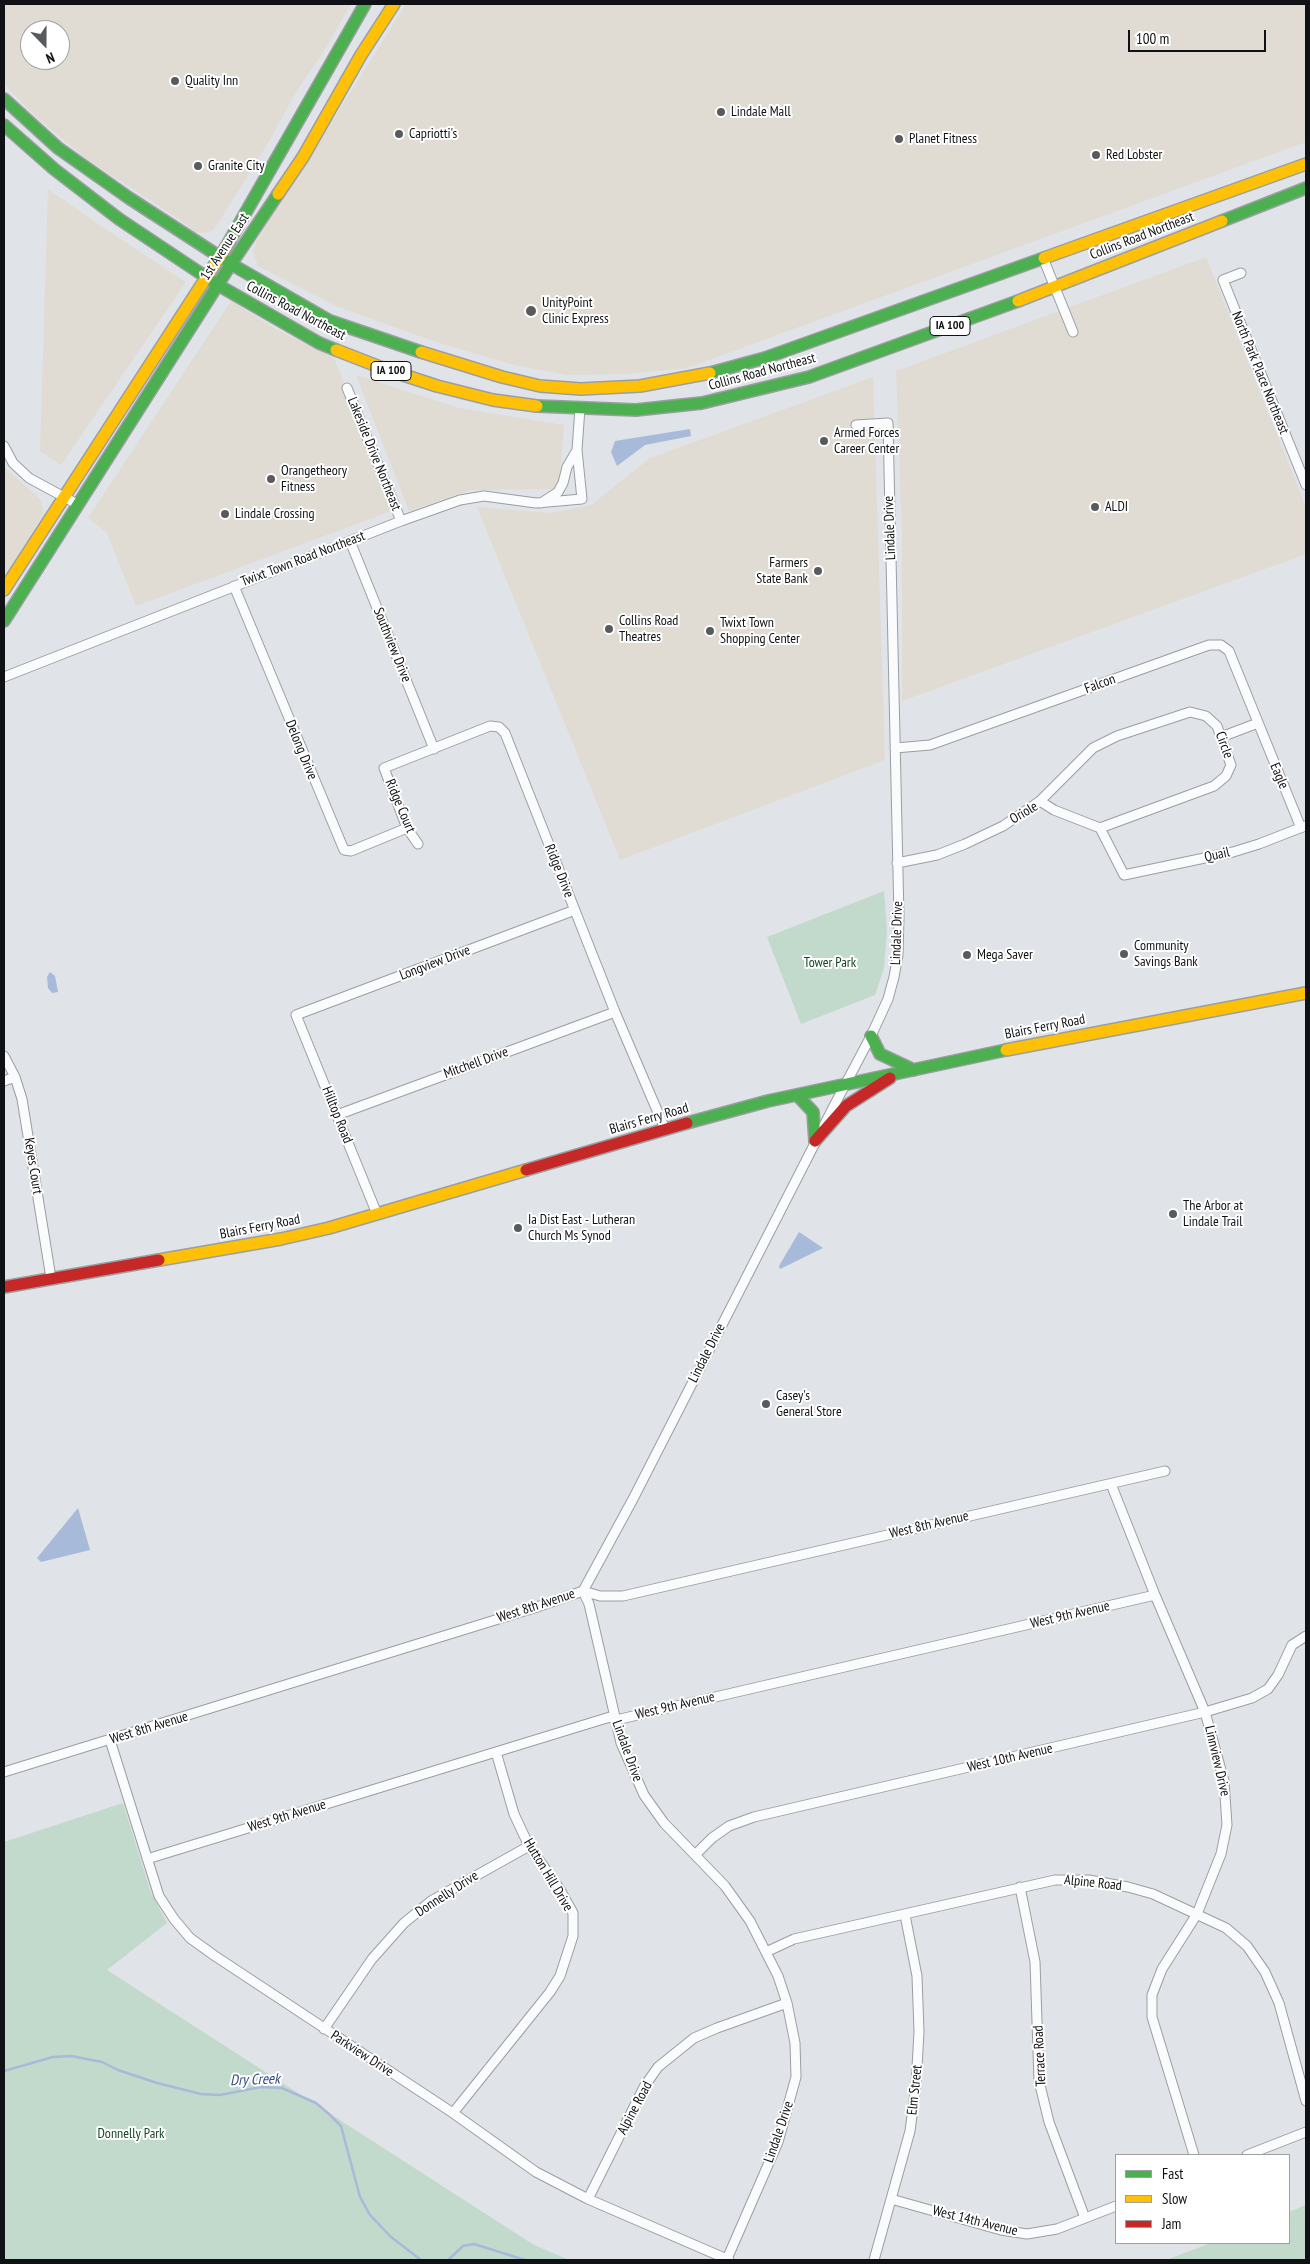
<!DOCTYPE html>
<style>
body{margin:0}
#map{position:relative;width:1310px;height:2264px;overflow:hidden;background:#e0e3e8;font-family:"PT Sans Narrow",sans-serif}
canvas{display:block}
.frame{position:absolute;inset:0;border:5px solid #0f1114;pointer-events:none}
.legend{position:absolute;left:1115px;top:2154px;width:175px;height:90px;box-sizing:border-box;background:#fff;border:1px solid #9fa0a1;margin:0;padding:6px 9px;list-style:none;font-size:15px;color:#0f1114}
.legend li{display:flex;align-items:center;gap:10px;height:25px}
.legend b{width:25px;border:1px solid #9fa0a1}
.north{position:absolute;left:20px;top:20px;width:50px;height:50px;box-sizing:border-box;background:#fff;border:1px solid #9fa0a1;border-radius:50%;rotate:158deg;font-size:14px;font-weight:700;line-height:20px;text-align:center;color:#0f1114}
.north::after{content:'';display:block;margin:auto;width:18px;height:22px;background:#585a5e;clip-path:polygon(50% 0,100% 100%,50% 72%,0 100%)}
.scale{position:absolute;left:1128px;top:30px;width:138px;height:22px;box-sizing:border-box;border:2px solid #0f1114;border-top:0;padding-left:6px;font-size:15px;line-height:18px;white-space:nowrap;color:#0f1114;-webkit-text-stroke:4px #fff;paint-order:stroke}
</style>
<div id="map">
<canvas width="1310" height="2264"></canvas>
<div class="frame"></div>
<ul class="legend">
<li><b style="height:6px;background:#4caf50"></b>Fast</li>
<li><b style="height:6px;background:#ffc107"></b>Slow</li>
<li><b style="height:6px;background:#c62828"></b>Jam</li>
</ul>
<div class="north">N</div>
<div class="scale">100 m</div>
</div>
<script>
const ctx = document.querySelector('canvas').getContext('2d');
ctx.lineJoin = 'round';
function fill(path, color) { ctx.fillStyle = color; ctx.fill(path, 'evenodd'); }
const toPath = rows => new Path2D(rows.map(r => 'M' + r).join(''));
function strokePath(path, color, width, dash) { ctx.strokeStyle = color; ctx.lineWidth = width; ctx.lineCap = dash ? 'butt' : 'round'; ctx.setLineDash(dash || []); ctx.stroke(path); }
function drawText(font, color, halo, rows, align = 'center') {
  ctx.font = font + ' "PT Sans Narrow",sans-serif'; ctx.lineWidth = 4; ctx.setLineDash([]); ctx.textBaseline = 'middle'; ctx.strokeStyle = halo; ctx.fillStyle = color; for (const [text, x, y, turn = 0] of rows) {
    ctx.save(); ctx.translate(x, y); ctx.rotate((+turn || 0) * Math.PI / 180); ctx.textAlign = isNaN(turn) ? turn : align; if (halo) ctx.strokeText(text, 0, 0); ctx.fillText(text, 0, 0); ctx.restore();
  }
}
fill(toPath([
 [4,4,351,4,324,51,298,89,268,143,218,224,212,231,202,233,195,232,176,217,89,161,34,115,4,84],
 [30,30,60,30,60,60,30,60],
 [406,4,1306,4,1306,142,687,368,626,374,567,375,514,365,436,342,336,306,258,266,253,252,257,240],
 [48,189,104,228,186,282,61,465,40,451],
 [1206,257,1306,507,1306,554,902,701,902,534,896,371],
 [231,301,274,328,334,358,397,509,136,606,107,533,88,518],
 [356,375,459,408,564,425,559,489,470,490,409,511],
 [873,377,885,760,620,860,477,507,550,513,591,505,650,458],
 [4,467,40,499,44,513,4,578]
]), '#e1dcd3');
fill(toPath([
 [884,891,887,930,884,968,875,995,801,1024,767,937],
 [123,1803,150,1890,167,1923,107,1970,534,2245,569,2260,4,2260,4,1842],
 [1306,2205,1306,2260,1166,2260,1211,2243,1289,2243,1289,2212]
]), '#c2dacb');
fill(toPath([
 [690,429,691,436,645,445,617,466,611,452,615,441],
 [50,972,55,976,58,992,52,993,48,988,47,977],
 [799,1232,823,1248,780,1269,779,1266],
 [78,1508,90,1550,41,1562,37,1558]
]), '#a8bad9');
strokePath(toPath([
 [4,2071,53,2057,71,2056,102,2062,118,2070,157,2083,201,2094,220,2095,261,2087,282,2088,316,2103,329,2114,341,2126,360,2197,370,2215,391,2237,421,2260],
 [448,2260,463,2246,474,2244,525,2260]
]), '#a8bad9', 2.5);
const street = toPath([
 [1043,258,1073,332],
 [1241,273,1223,280,1306,485],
 [347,388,401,521],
 [4,446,13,463,29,478,77,504],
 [541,503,558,492,563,483,567,467,577,450],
 [350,541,434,749],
 [234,586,344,850,351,851,407,828],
 [4,677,401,521,460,500,484,496,536,503,582,499,577,450,580,408],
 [1221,737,1258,723],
 [895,748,930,745,1209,645,1221,645,1229,651,1301,828],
 [1040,801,1093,748,1117,736,1190,712,1206,716,1217,726,1231,765,1226,776,1214,786,1100,828],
 [418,844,407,828,384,768,490,726,499,727,505,733,615,1012,665,1129],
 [897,863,937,855,965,844,1003,826,1040,801,1054,810,1100,828,1124,875,1233,852,1259,844,1305,826],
 [4,1056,15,1077,22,1099,51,1278],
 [4,1081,15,1077],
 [337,1115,615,1012],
 [377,1214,296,1015,575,910],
 [1111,1484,1155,1595,1205,1712,1224,1781,1227,1825,1221,1854,1197,1914,1162,1969,1152,1995,1152,2017,1194,2155],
 [583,1591,633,1499,836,1102,871,1036,888,999,894,977,898,955,899,917,888,423,856,425],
 [583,1591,589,1604,621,1743,644,1795,664,1823,725,1886,750,1921,778,1976,787,2003,795,2043,796,2077,778,2142,727,2259],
 [110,1740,159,1896,174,1919,190,1938,215,1956,453,2113,536,2172,588,2199,729,2260],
 [4,1772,534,1608,583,1591,600,1596,623,1596,1165,1471],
 [695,1855,712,1838,729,1826,754,1817,1205,1712,1252,1698,1268,1689,1278,1675,1292,1645,1306,1636],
 [147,1859,610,1717,616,1720,1155,1595],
 [1020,1887,1035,1962,1039,2081,1049,2122,1085,2218],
 [766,1952,794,1939,1055,1880,1089,1880,1128,1887,1153,1894,1226,1928,1247,1946,1265,1972,1279,2003,1306,2101],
 [324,2029,372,1959,404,1923,431,1901,529,1846],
 [453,2113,550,1992,560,1976,573,1936,573,1913,559,1888,529,1846,514,1814,496,1752],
 [1247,2155,1306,2132],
 [588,2199,644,2087,658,2067,694,2038,717,2028,787,2003],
 [891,2199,1001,2230,1027,2234,1057,2229,1116,2206],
 [874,2260,910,2131,916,2085,919,2032,917,1976,905,1915]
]);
const fast = toPath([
 [4,99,58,148,129,198,231,264,330,321,421,352],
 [4,125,54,169,119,219,218,285,319,343,336,350],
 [1222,221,1306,188],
 [226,247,365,4],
 [710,373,765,358,1044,258],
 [537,406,636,410,702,403,809,377,1018,301],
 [4,621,231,264,278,194],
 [871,1036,880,1054,914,1070],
 [797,1095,813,1112,815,1141],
 [687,1123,768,1101,1006,1050]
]);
const slow = toPath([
 [278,194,303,157,361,55,394,4],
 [1044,258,1306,164],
 [1018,301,1222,221],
 [336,350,385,369,437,386,493,400,537,406],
 [421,352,502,377,540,386,581,389,640,386,710,373],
 [4,590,226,247],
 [1006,1050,1306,993],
 [159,1260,281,1239,329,1228,526,1170]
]);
const jam = toPath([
 [815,1141,846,1106,890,1078],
 [526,1170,687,1123],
 [4,1287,159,1260]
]);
strokePath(street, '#9b9ea1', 11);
strokePath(fast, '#9b9ea1', 14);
strokePath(slow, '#9b9ea1', 14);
strokePath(jam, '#9b9ea1', 14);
strokePath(street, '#fafbfc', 9);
strokePath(fast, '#4caf50', 11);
strokePath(slow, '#ffc107', 11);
strokePath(jam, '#c62828', 11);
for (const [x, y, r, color] of [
 [175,81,5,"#585a5e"],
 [721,112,5,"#585a5e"],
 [399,134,5,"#585a5e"],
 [899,139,5,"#585a5e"],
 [1096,155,5,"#585a5e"],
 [198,166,5,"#585a5e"],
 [531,311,6,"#585a5e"],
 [824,441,5,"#585a5e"],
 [271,479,5,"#585a5e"],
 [1095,507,5,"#585a5e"],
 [225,514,5,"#585a5e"],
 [818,571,5,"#585a5e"],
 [609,629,5,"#585a5e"],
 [710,631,5,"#585a5e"],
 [1124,954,5,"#585a5e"],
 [967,955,5,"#585a5e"],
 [1173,1214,5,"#585a5e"],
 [518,1228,5,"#585a5e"],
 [766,1404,5,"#585a5e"]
]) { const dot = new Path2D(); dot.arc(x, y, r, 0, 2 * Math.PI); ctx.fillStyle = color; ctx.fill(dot); strokePath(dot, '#fff', 2); }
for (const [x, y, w] of [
 [950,326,40],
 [391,371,40]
]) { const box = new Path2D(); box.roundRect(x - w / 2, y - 9.5, w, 19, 4); ctx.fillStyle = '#fff'; ctx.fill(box); strokePath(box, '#0f1114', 1); }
drawText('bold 12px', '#0f1114', null, [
 ["IA 100",950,326],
 ["IA 100",391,371]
]);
drawText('14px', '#0f1114', '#fff', [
 ["Quality Inn",185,81],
 ["Lindale Mall",731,112],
 ["Capriotti's",409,134],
 ["Planet Fitness",909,139],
 ["Red Lobster",1106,155],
 ["Granite City",208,166],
 ["UnityPoint",542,303],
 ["Clinic Express",542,319],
 ["Armed Forces",834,433],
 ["Career Center",834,449],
 ["Orangetheory",281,471],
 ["Fitness",281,487],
 ["ALDI",1105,507],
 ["Lindale Crossing",235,514],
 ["Farmers",808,563,"right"],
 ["State Bank",808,579,"right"],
 ["Collins Road",619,621],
 ["Theatres",619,637],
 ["Twixt Town",720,623],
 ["Shopping Center",720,639],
 ["Community",1134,946],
 ["Savings Bank",1134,962],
 ["Mega Saver",977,955],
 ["The Arbor at",1183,1206],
 ["Lindale Trail",1183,1222],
 ["Ia Dist East - Lutheran",528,1220],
 ["Church Ms Synod",528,1236],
 ["Casey's",776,1396],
 ["General Store",776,1412]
], 'left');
drawText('14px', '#0f1114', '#fff', [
 ["Collins Road Northeast",1142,236,-21],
 ["1st Avenue East",225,247,-57],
 ["Collins Road Northeast",296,311,28],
 ["Collins Road Northeast",762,372,-15],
 ["North Park Place Northeast",1260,373,68],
 ["Lakeside Drive Northeast",374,454,68],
 ["Lindale Drive",890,528,-92],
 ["Twixt Town Road Northeast",303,559,-21],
 ["Southview Drive",392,645,68],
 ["Falcon",1100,684,-20],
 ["Circle",1224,745,70],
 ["Delong Drive",301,750,68],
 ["Eagle",1279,776,67],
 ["Ridge Court",400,806,67],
 ["Oriole",1024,813,-31],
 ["Quail",1217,855,-13],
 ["Ridge Drive",559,871,68],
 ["Lindale Drive",897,933,-88],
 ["Longview Drive",435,963,-21],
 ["Blairs Ferry Road",1045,1027,-11],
 ["Mitchell Drive",476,1063,-20],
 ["Hilltop Road",337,1115,68],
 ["Blairs Ferry Road",649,1119,-16],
 ["Keyes Court",33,1166,81],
 ["Blairs Ferry Road",260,1227,-11],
 ["Lindale Drive",707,1353,-63],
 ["West 8th Avenue",929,1525,-13],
 ["West 8th Avenue",536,1606,-18],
 ["West 9th Avenue",1070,1615,-13],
 ["West 9th Avenue",675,1706,-13],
 ["West 8th Avenue",149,1728,-17],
 ["Lindale Drive",627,1751,70],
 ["West 10th Avenue",1010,1758,-13],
 ["Linnview Drive",1217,1761,77],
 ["West 9th Avenue",287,1816,-17],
 ["Hutton Hill Drive",548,1875,59],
 ["Alpine Road",1093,1883,6],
 ["Donnelly Drive",447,1894,-33],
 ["Parkview Drive",362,2054,33],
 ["Terrace Road",1040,2056,-93],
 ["Elm Street",915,2090,-84],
 ["Alpine Road",635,2108,-62],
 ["Lindale Drive",779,2132,-71],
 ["West 14th Avenue",975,2221,14]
]);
drawText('14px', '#134625', '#fff', [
 ["Tower Park",830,963],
 ["Donnelly Park",131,2134]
]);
drawText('italic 15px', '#2f4c83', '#fff', [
 ["Dry Creek",255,2080,-2]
]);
</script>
